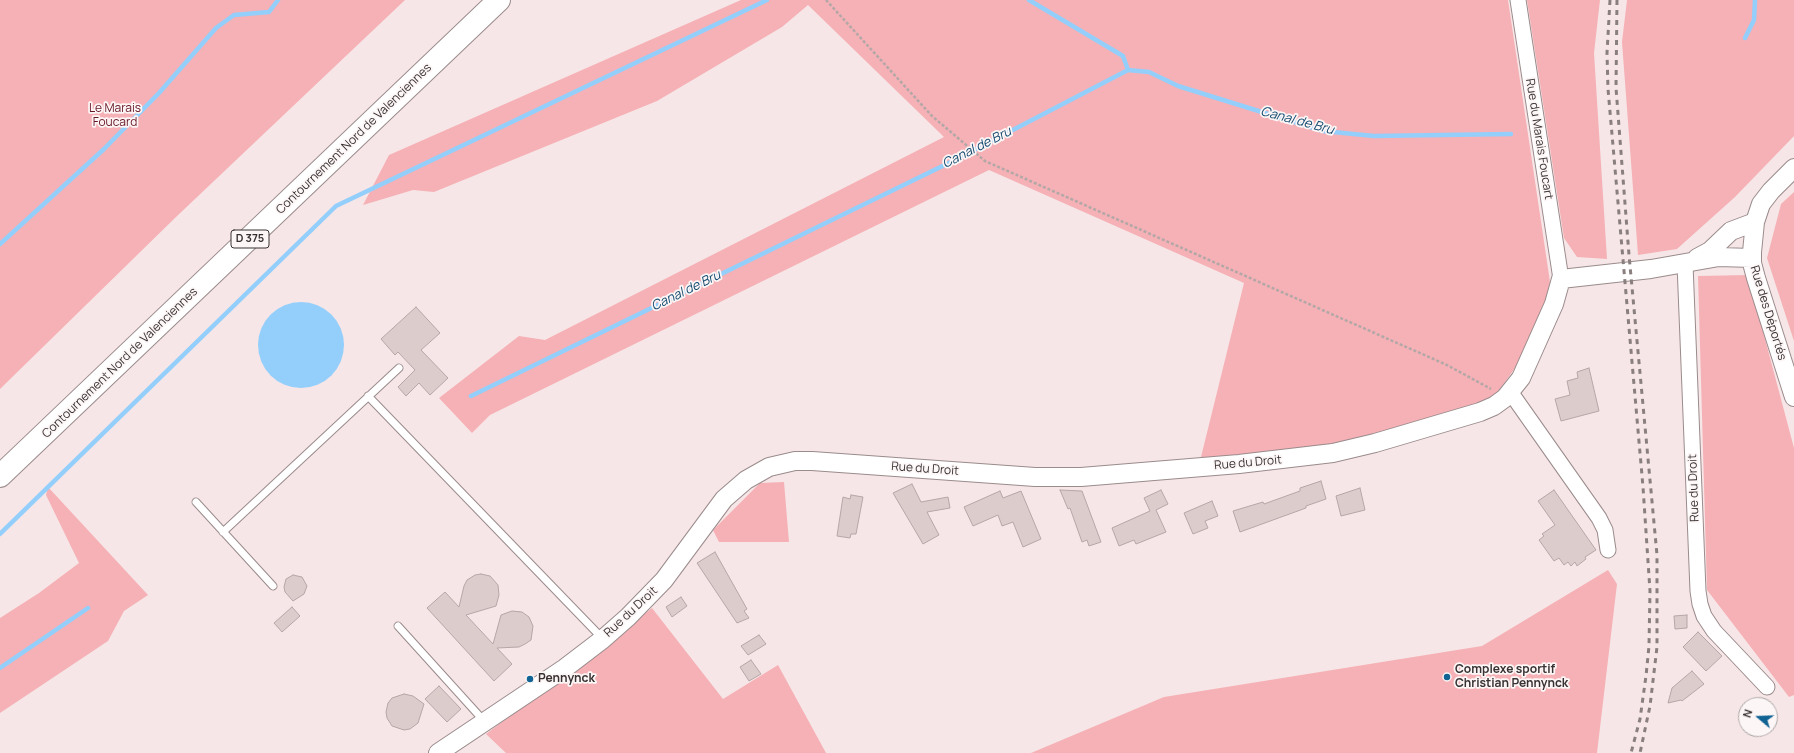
<!DOCTYPE html>
<meta charset="utf-8">
<style>
body{margin:0}
#map{position:relative;width:1794px;height:753px;overflow:hidden;background:#f7e6e7;font-family:Manrope,sans-serif}
canvas{display:block}
.north{position:absolute;left:1738px;top:697px;width:40px;height:40px;box-sizing:border-box;background:#fdf6f6;border:1px solid #aea8a8;border-radius:50%;rotate:289deg;font-size:11px;font-weight:700;line-height:16px;text-align:center;color:#383232}
.north::after{content:'';display:block;margin:auto;width:14px;height:18px;background:#116394;clip-path:polygon(50% 0,100% 100%,50% 72%,0 100%)}
</style>
<div id="map">
<canvas width="1794" height="753"></canvas>
<div class="north">N</div>
</div>
<script>
const ctx = document.querySelector('canvas').getContext('2d');
ctx.lineJoin = 'round';
function fill(path, color) { ctx.fillStyle = color; ctx.fill(path, 'evenodd'); }
const toPath = rows => new Path2D(rows.map(r => 'M' + r).join(''));
function strokePath(path, color, width, dash) { ctx.strokeStyle = color; ctx.lineWidth = width; ctx.lineCap = dash ? 'butt' : 'round'; ctx.setLineDash(dash || []); ctx.stroke(path); }
function drawText(font, color, halo, rows, align = 'center') {
  ctx.font = font + ' Manrope,sans-serif'; ctx.lineWidth = 3.5; ctx.setLineDash([]); ctx.textBaseline = 'middle'; ctx.strokeStyle = halo; ctx.fillStyle = color; for (const [text, x, y, turn = 0] of rows) {
    ctx.save(); ctx.translate(x, y); ctx.rotate((+turn || 0) * Math.PI / 180); ctx.textAlign = isNaN(turn) ? turn : align; if (halo) ctx.strokeText(text, 0, 0); ctx.fillText(text, 0, 0); ctx.restore();
  }
}
fill(toPath([
 [0,0,405,0,176,217,0,389],
 [741,0,1508,0,1550,282,1545,306,1521,360,1494,397,1467,409,1355,442,1200,461,1244,283,989,170,490,415,472,433,439,398,519,336,545,340,944,137,808,5,782,27,657,101,434,192,413,190,363,205,389,155],
 [1527,0,1600,0,1594,53,1607,259,1577,257,1564,238],
 [1627,0,1794,0,1794,136,1735,197,1677,249,1638,255,1622,42],
 [1794,192,1794,341,1767,258,1781,204],
 [1748,275,1794,448,1794,695,1789,697,1707,590,1698,276],
 [784,482,789,542,719,542,713,530,760,483],
 [48,487,148,595,124,611,108,641,0,713,0,618,39,593,79,563,46,495],
 [1608,570,1617,584,1597,753,1031,753,1164,697,1482,646],
 [652,608,723,699,778,665,826,753,506,753,486,734]
]), '#f5b1b5');
fill(toPath([
 '258 345a43 43 0 1 1 86 0a43 43 0 1 1-86 0Z'
]), '#94cffc');
strokePath(toPath([
 [1029,0,1123,56,1128,70],
 [1745,38,1754,20,1755,0],
 [0,244,104,149,159,93,216,28,234,15,269,12,278,0],
 [471,396,961,157,1128,70,1149,72,1178,86,1323,131,1374,136,1511,134],
 [0,534,336,206,767,0],
 [0,668,88,608]
]), '#94cffc', 4.5);
const building = toPath([
 [416,307,440,333,421,350,448,378,430,395,419,383,406,396,398,387,415,370,398,352,395,355,381,339,416,307],
 [1589,368,1599,411,1561,421,1555,399,1570,395,1567,381,1578,378,1577,372,1589,368],
 [1321,481,1326,499,1306,506,1306,508,1240,532,1233,511,1263,502,1264,504,1300,491,1300,488,1321,481],
 [912,484,921,502,948,497,950,508,927,512,939,535,923,544,893,493,912,484],
 [1360,488,1365,510,1341,516,1336,496,1360,488],
 [1060,490,1082,491,1101,542,1089,546,1087,540,1082,542,1070,508,1068,509,1060,490],
 [1161,490,1168,504,1156,510,1166,532,1136,544,1134,540,1119,546,1112,528,1150,511,1144,498,1161,490],
 [1554,490,1596,550,1585,557,1586,559,1577,566,1575,562,1571,566,1568,562,1564,565,1559,558,1554,561,1539,540,1544,536,1542,534,1555,525,1538,501,1554,490],
 [1000,491,1003,498,1021,491,1041,539,1023,547,1013,522,1002,526,998,515,973,526,964,507,1000,491],
 [851,495,863,497,856,534,851,534,850,538,837,536,843,497,850,499,851,495],
 [1212,501,1218,516,1205,521,1208,528,1193,534,1184,513,1212,501],
 [715,552,747,609,744,611,749,618,737,623,697,563,715,552],
 [481,574,490,576,498,585,499,595,496,606,466,615,493,644,501,615,512,611,522,612,529,617,533,626,531,640,525,644,519,647,497,648,512,664,494,681,427,608,445,592,459,607,464,586,467,580,475,575,481,574],
 [293,575,302,577,307,586,304,594,293,601,285,592,284,587,286,579,293,575],
 [681,597,687,606,672,617,666,607,681,597],
 [292,607,300,616,282,632,274,623,292,607],
 [1687,615,1687,628,1675,629,1674,616,1687,615],
 [1698,632,1722,656,1706,671,1683,647,1698,632],
 [759,635,766,644,748,655,741,646,759,635],
 [751,660,761,674,749,681,740,667,751,660],
 [1692,671,1704,684,1682,701,1681,700,1668,703,1672,688,1692,671],
 [439,686,461,709,447,722,425,699,439,686],
 [404,694,413,696,424,704,418,723,410,729,404,730,392,726,387,718,386,712,388,703,392,698,404,694]
]);
fill(building, '#dccccc');
strokePath(building, '#b5a6a7', 1);
const service = toPath([
 [368,396,603,639],
 [196,502,273,586],
 [223,532,399,368],
 [398,626,484,721]
]);
const minor = toPath([
 [1518,0,1561,279],
 [1685,264,1698,591,1700,604,1704,616,1714,631,1767,687],
 [1511,393,1599,518,1605,530,1608,550]
]);
const tertiary = toPath([
 [1794,168,1771,191,1761,204,1755,222,1752,252,1752,263,1756,278,1794,397],
 [1697,258,1710,251,1731,231,1755,222],
 [438,753,565,668,603,639,628,617,664,580,724,499,746,480,769,467,795,461,812,461,1035,477,1081,477,1239,464,1333,453,1375,443,1480,412,1494,406,1505,398,1521,378,1554,304,1561,279,1651,269,1719,257,1752,258]
]);
const primary = toPath([
 [0,476,499,0]
]);
strokePath(service, '#9a8b8c', 9);
strokePath(minor, '#9a8b8c', 17);
strokePath(tertiary, '#9a8b8c', 20);
strokePath(primary, '#9a8b8c', 24);
strokePath(toPath([
 [826,0,932,116,985,161,1447,365,1491,389]
]), '#b4a7a7', 2.5, [3, 2]);
strokePath(service, '#fff', 7);
strokePath(minor, '#fff', 15);
strokePath(tertiary, '#fff', 18);
strokePath(primary, '#fff', 22);
strokePath(toPath([
 [1610,0,1607,53,1608,89,1643,487,1650,591,1649,646,1646,676,1640,719,1631,753],
 [1617,0,1616,88,1629,255,1657,555,1657,647,1650,706,1640,753]
]), '#8a7f7f', 3, [5, 5]);
for (const [x, y, r, color] of [
 [1447,677,4,"#116394"],
 [530,679,4,"#116394"]
]) { const dot = new Path2D(); dot.arc(x, y, r, 0, 2 * Math.PI); ctx.fillStyle = color; ctx.fill(dot); strokePath(dot, '#fdf6f6', 1.5); }
for (const [x, y, w] of [
 [250,239,38]
]) { const box = new Path2D(); box.roundRect(x - w / 2, y - 9, w, 18, 3); ctx.fillStyle = '#fdf6f6'; ctx.fill(box); strokePath(box, '#383232', 1); }
drawText('bold 11px', '#383232', null, [
 ["D 375",250,239]
]);
drawText('12px', '#661625', '#fdf6f6', [
 ["Le Marais",115,109],
 ["Foucard",115,123]
]);
drawText('12px', '#383232', '#fdf6f6', [
 ["Contournement Nord de Valenciennes",354,139,-44],
 ["Rue du Marais Foucart",1539,139,81],
 ["Rue des Déportés",1768,313,73],
 ["Contournement Nord de Valenciennes",120,363,-44],
 ["Rue du Droit",1248,463,-5],
 ["Rue du Droit",925,469,4],
 ["Rue du Droit",1694,488,-92],
 ["Rue du Droit",631,612,-43]
]);
drawText('bold 12px', '#383232', '#fdf6f6', [
 ["Complexe sportif",1455,670],
 ["Christian Pennynck",1455,684],
 ["Pennynck",538,679]
], 'left');
drawText('italic 13px', '#134b70', '#fdf6f6', [
 ["Canal de Bru",1297,121,15],
 ["Canal de Bru",977,148,-27],
 ["Canal de Bru",686,291,-26]
]);
</script>
